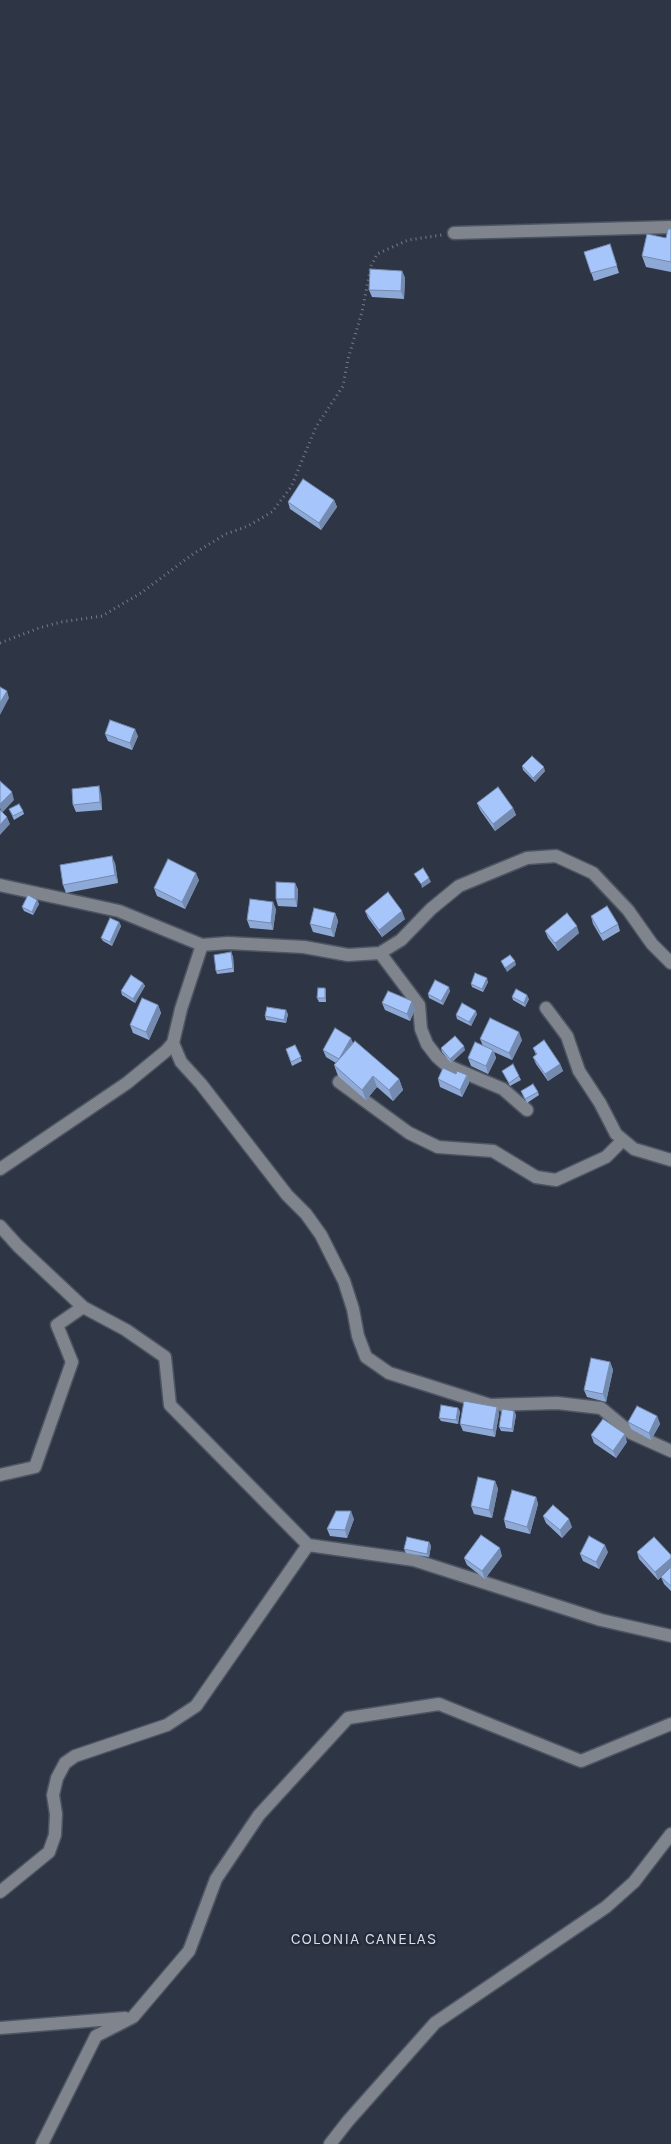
<!DOCTYPE html>
<style>
body{margin:0}
canvas{display:block;background:#2e3645}
</style>
<canvas width="671" height="2144"></canvas>
<script>
const ctx = document.querySelector('canvas').getContext('2d');
ctx.lineJoin = 'round';
const toPath = rows => new Path2D(rows.map(r => 'M' + r).join(''));
function strokePath(path, color, width, dash) { ctx.strokeStyle = color; ctx.lineWidth = width; ctx.lineCap = dash ? 'butt' : 'round'; ctx.setLineDash(dash || []); ctx.stroke(path); }
function fill(path, color) { ctx.fillStyle = color; ctx.fill(path, 'evenodd'); }
function drawText(font, color, halo, rows, align = 'center') {
  ctx.font = font + ' Karla,sans-serif'; ctx.lineWidth = 5; ctx.setLineDash([]); ctx.textBaseline = 'middle'; ctx.strokeStyle = halo; ctx.fillStyle = color; for (const [text, x, y, turn = 0] of rows) {
    ctx.save(); ctx.translate(x, y); ctx.rotate((+turn || 0) * Math.PI / 180); ctx.textAlign = isNaN(turn) ? turn : align; if (halo) ctx.strokeText(text, 0, 0); ctx.fillText(text, 0, 0); ctx.restore();
  }
}
const minor = toPath([
 [454,233,671,227],
 [0,885,119,911,202,945,228,943,304,947,348,955,380,953,401,940,431,909,459,886,527,858,556,856,593,873,628,910,652,944,671,963],
 [202,945,181,1009,173,1043,181,1062,201,1084,287,1195,306,1214,321,1235,344,1281,353,1309,358,1336,366,1357,389,1373,490,1405,557,1403,601,1408,631,1433,671,1451],
 [380,953,419,1005,421,1029,427,1044,437,1057,446,1065,503,1089,527,1110],
 [546,1008,567,1036,579,1071,600,1103,616,1134,634,1149,671,1160],
 [339,1082,409,1133,438,1147,493,1151,536,1177,556,1180,606,1157,623,1140],
 [0,1169,127,1083,166,1051,173,1043],
 [0,1226,18,1246,83,1307,126,1330,165,1357,170,1405,308,1545,414,1560,601,1620,671,1636],
 [0,1475,35,1467,72,1362,57,1325,83,1307],
 [0,1892,49,1852,55,1835,56,1814,53,1795,57,1778,65,1763,75,1756,167,1725,196,1706,308,1545],
 [0,2028,125,2018],
 [42,2144,96,2036,133,2017,189,1951,216,1879,259,1815,348,1718,439,1704,581,1761,671,1724],
 [330,2144,348,2121,435,2023,606,1907,634,1882,671,1834]
]);
strokePath(minor, '#4d5462', 15);
strokePath(toPath([
 [0,643,39,628,61,622,102,616,141,593,193,554,226,534,248,526,272,512,291,487,316,427,343,386,348,359,362,312,371,266,377,254,408,240,442,235]
]), '#747b88', 3, [1, 4]);
strokePath(minor, '#80858d', 12);
fill(toPath([
 [671,229,671,272,646,267,642,256,666,238],
 [610,244,619,273,594,281,584,252],
 [402,271,405,278,404,299,372,297,369,290],
 [334,500,337,507,321,530,290,509,288,502],
 [105,734,138,736,132,750,108,741],
 [522,766,545,771,535,782,523,770],
 [101,794,102,810,76,812,73,805],
 [477,803,513,808,516,815,495,831,480,810],
 [9,809,23,811,24,814,14,820],
 [115,863,118,883,66,893,63,885],
 [199,880,185,909,157,896,154,888],
 [295,883,298,890,297,907,278,906,276,899],
 [37,900,39,904,33,915,24,911,22,907],
 [276,909,273,930,250,928,247,920],
 [365,911,405,919,382,937,368,918],
 [335,913,338,921,334,937,313,932,310,924],
 [591,916,618,924,620,931,603,941,593,924],
 [119,922,121,926,112,946,103,941,101,938],
 [545,931,579,933,558,951,548,938],
 [233,956,234,972,217,974,216,971],
 [488,982,483,992,472,987,471,984],
 [143,983,145,986,135,1003,122,995,121,991],
 [325,988,326,991,326,1002,319,1002,317,998],
 [450,991,443,1005,429,998,428,994],
 [512,997,529,999,525,1007,513,1000],
 [382,1003,415,1009,410,1021,385,1010],
 [158,1005,161,1013,149,1040,133,1033,130,1025],
 [288,1014,286,1023,266,1020,265,1016],
 [477,1014,471,1026,457,1019,456,1015],
 [480,1039,522,1040,512,1060,494,1052,496,1058,488,1074,471,1066,468,1058,483,1046],
 [353,1043,399,1079,403,1090,393,1101,377,1087,366,1100,338,1076,334,1065,336,1063,326,1057,323,1050],
 [295,1045,302,1061,292,1066,286,1049],
 [441,1048,465,1050,451,1063,442,1052],
 [533,1048,560,1064,563,1071,548,1081,536,1064,533,1057,536,1055],
 [502,1071,519,1076,521,1080,510,1086],
 [456,1074,467,1075,469,1083,462,1097,440,1087,438,1079],
 [521,1091,538,1092,539,1095,527,1103],
 [610,1362,613,1370,606,1402,587,1397,584,1390],
 [497,1407,499,1414,495,1437,463,1431,460,1424],
 [460,1411,458,1424,441,1421,439,1418],
 [514,1411,516,1415,513,1432,501,1431,499,1427],
 [657,1416,660,1424,651,1440,631,1429,628,1422],
 [591,1435,627,1442,616,1458,594,1443],
 [495,1481,498,1489,492,1518,474,1514,471,1506],
 [536,1497,538,1504,530,1534,506,1528,504,1520],
 [543,1516,572,1527,562,1538,546,1523],
 [354,1519,347,1538,330,1536,327,1529],
 [429,1542,431,1546,429,1557,406,1553,404,1549],
 [608,1552,599,1569,583,1561,580,1554],
 [637,1552,671,1555,671,1591,664,1584,661,1577,658,1580,639,1559],
 [502,1556,485,1579,467,1565,464,1558]
]), '#8fa9d7');
fill(toPath([
 [402,271,405,278,404,299,401,291],
 [334,500,337,507,321,530,319,523],
 [7,691,9,698,0,715,0,703],
 [135,729,138,736,132,750,130,743],
 [544,767,545,771,535,782,533,778],
 [99,786,101,794,102,810,100,802],
 [12,792,14,800,2,813,0,808,0,804],
 [513,808,516,815,495,831,493,824],
 [7,817,10,824,0,835,0,825],
 [112,856,115,863,118,883,115,875],
 [196,873,199,880,185,909,182,902],
 [429,878,431,882,422,888,421,884],
 [295,883,298,890,297,907,295,899],
 [37,900,39,904,33,915,32,912],
 [273,902,276,909,273,930,271,923],
 [402,911,405,919,382,937,379,930],
 [335,913,338,921,334,937,331,929],
 [119,922,121,926,112,946,110,942],
 [577,926,579,933,558,951,555,943],
 [231,952,233,956,234,972,233,968],
 [515,961,516,965,507,972,505,968],
 [487,978,488,982,483,992,482,989],
 [143,983,145,986,135,1003,133,999],
 [449,987,450,991,443,1005,441,1001],
 [325,988,326,991,326,1002,325,998],
 [527,995,529,999,525,1007,524,1003],
 [412,1001,415,1009,410,1021,407,1014],
 [158,1005,161,1013,149,1040,146,1032],
 [286,1010,288,1014,286,1023,284,1020],
 [476,1011,477,1014,471,1026,469,1022],
 [519,1032,522,1040,512,1060,509,1053],
 [351,1038,354,1045,339,1059],
 [464,1046,465,1050,451,1063,450,1059],
 [493,1050,496,1058,488,1074,486,1066],
 [560,1064,563,1071,548,1081,545,1074],
 [467,1075,469,1083,462,1097,460,1090],
 [373,1076,377,1087,366,1100,362,1090],
 [399,1079,403,1090,393,1101,389,1090],
 [610,1362,613,1370,606,1402,603,1394],
 [497,1407,499,1414,495,1437,493,1430],
 [458,1408,460,1411,458,1424,456,1420],
 [514,1411,516,1415,513,1432,512,1429],
 [657,1416,660,1424,651,1440,649,1433],
 [625,1434,627,1442,616,1458,613,1451],
 [495,1481,498,1489,492,1518,489,1510],
 [536,1497,538,1504,530,1534,527,1527],
 [351,1511,354,1519,347,1538,345,1530],
 [569,1519,572,1527,562,1538,560,1530],
 [429,1542,431,1546,429,1557,427,1554],
 [605,1545,608,1552,599,1569,596,1562],
 [500,1548,502,1556,485,1579,482,1571],
 [671,1558,671,1568,658,1580,655,1572]
]), '#748aaf');
const building = toPath([
 [668,229,671,229,671,262,642,256,647,234,666,238,668,229],
 [610,244,617,266,591,273,584,252,610,244],
 [370,269,402,271,401,291,369,290,370,269],
 [303,479,334,500,319,523,288,502,303,479],
 [0,687,7,691,0,703,0,687],
 [110,720,135,729,130,743,105,734,110,720],
 [532,756,544,767,533,778,522,766,532,756],
 [0,781,12,792,0,804,0,781],
 [99,786,100,802,73,805,72,789,99,786],
 [498,787,513,808,493,824,477,803,498,787],
 [19,804,23,811,13,816,9,809,19,804],
 [0,810,7,817,0,825,0,810],
 [112,856,115,875,63,885,60,865,112,856],
 [168,859,196,873,182,902,154,888,168,859],
 [423,868,429,878,421,884,414,874,423,868],
 [276,882,295,883,295,899,276,899,276,882],
 [388,892,402,911,379,930,365,911,388,892],
 [28,895,37,900,32,912,22,907,28,895],
 [250,899,273,902,271,923,247,920,250,899],
 [607,906,618,924,601,934,591,916,607,906],
 [314,908,335,913,331,929,310,924,314,908],
 [567,913,577,926,555,943,545,931,567,913],
 [110,918,119,922,110,942,101,938,110,918],
 [231,952,233,968,216,971,214,955,231,952],
 [510,955,515,961,505,968,501,961,510,955],
 [475,973,487,978,482,989,471,984,475,973],
 [131,975,143,983,133,999,121,991,131,975],
 [435,980,449,987,441,1001,428,994,435,980],
 [318,988,325,988,325,998,317,998,318,988],
 [516,989,527,995,524,1003,512,997,516,989],
 [388,991,412,1001,407,1014,382,1003,388,991],
 [142,998,158,1005,146,1032,130,1025,142,998],
 [462,1003,476,1011,469,1022,456,1015,462,1003],
 [267,1007,286,1010,284,1020,265,1016,267,1007],
 [490,1018,519,1032,509,1053,480,1039,490,1018],
 [335,1028,351,1038,339,1059,323,1050,335,1028],
 [455,1036,464,1046,450,1059,441,1048,455,1036],
 [544,1040,560,1064,545,1074,533,1057,537,1054,533,1048,544,1040],
 [355,1041,399,1079,389,1090,373,1076,362,1090,334,1065,355,1041],
 [475,1042,493,1050,486,1066,468,1058,475,1042],
 [295,1045,301,1057,291,1062,286,1049,295,1045],
 [513,1064,519,1076,509,1083,502,1071,513,1064],
 [443,1068,456,1074,457,1071,467,1075,460,1090,438,1079,443,1068],
 [533,1084,538,1092,525,1099,521,1091,533,1084],
 [591,1358,610,1362,603,1394,584,1390,591,1358],
 [464,1401,497,1407,493,1430,460,1424,464,1401],
 [441,1405,458,1408,456,1420,439,1418,441,1405],
 [637,1406,657,1416,649,1433,628,1422,637,1406],
 [502,1409,514,1411,512,1429,499,1427,502,1409],
 [603,1419,625,1434,613,1451,591,1435,603,1419],
 [478,1477,495,1481,489,1510,471,1506,478,1477],
 [512,1490,536,1497,527,1527,504,1520,512,1490],
 [553,1505,569,1519,560,1530,543,1516,553,1505],
 [336,1511,351,1511,345,1530,327,1529,336,1511],
 [481,1535,500,1548,482,1571,464,1558,481,1535],
 [589,1536,605,1545,596,1562,580,1554,589,1536],
 [407,1537,429,1542,427,1554,404,1549,407,1537],
 [654,1537,671,1555,671,1558,655,1572,637,1552,654,1537],
 [671,1567,671,1586,661,1577,671,1567]
]);
fill(building, '#a6c5fa');
strokePath(building, '#748aaf', 1);
ctx.letterSpacing = '1px';
drawText('16px', '#d8dde7', '#242c3b', [
 ["COLONIA CANELAS",364,1939]
]);
ctx.letterSpacing = '0px';
</script>
